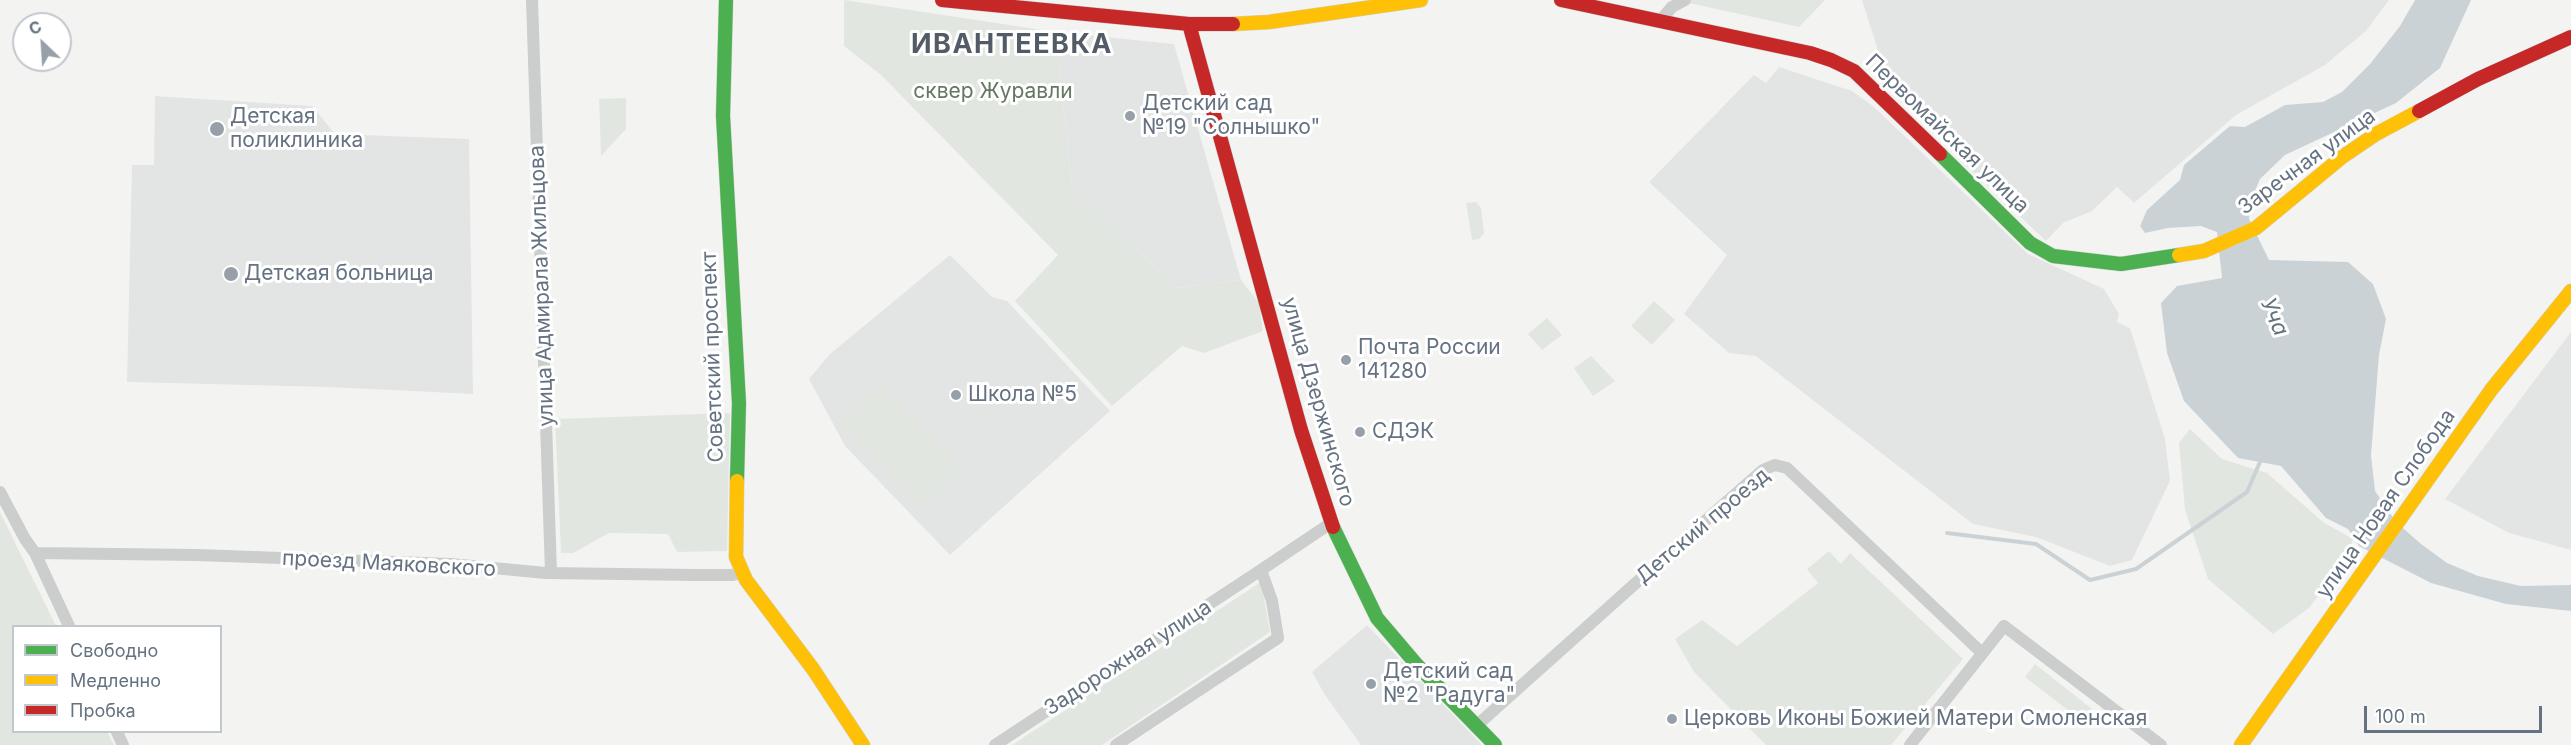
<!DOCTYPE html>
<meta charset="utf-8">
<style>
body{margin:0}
#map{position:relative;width:2571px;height:745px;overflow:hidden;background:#f3f4f2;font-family:Inter,sans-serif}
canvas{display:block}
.legend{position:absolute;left:12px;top:625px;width:210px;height:108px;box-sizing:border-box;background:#fff;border:2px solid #c1c7cd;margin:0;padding:8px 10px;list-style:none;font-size:18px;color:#657281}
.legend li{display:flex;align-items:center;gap:12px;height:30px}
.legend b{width:30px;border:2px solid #c1c7cd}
.north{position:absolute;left:12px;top:12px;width:60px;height:60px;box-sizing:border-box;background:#fff;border:2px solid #c1c7cd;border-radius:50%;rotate:335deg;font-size:16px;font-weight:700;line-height:24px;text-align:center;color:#657281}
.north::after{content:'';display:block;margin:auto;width:21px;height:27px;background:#97a0a9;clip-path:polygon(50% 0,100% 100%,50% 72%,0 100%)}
.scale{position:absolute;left:2364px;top:706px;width:178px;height:27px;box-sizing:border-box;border:3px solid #657281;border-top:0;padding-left:8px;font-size:18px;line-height:21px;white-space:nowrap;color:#657281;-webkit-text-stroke:4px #fff;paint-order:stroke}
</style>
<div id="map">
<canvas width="2571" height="745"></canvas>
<ul class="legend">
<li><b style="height:8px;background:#4caf50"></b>Свободно</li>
<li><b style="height:8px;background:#ffc107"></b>Медленно</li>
<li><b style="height:8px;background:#c62828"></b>Пробка</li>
</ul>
<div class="north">С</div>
<div class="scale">100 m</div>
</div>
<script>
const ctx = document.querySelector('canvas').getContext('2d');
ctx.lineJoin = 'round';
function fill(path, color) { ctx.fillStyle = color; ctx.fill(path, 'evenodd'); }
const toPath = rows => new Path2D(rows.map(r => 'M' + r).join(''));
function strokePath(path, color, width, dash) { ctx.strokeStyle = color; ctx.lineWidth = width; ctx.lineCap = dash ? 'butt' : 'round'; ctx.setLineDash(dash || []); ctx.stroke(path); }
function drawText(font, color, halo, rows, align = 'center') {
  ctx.font = font + ' Inter,sans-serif'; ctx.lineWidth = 6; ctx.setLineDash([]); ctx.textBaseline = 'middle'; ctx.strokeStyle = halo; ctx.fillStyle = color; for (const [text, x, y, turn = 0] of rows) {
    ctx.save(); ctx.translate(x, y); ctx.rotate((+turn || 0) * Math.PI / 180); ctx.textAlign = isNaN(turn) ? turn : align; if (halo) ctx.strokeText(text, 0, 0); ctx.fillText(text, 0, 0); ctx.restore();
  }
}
fill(toPath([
 [1862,0,2389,0,2366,31,2325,65,2236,115,2134,203,2117,187,2092,211,2063,223,2046,241,1958,158,1948,131,1892,79,1881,60],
 [1056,32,1174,44,1241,280,1178,288,1072,189],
 [1779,67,1852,91,1874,107,2028,254,2104,289,2119,314,2117,322,2130,328,2165,439,2170,481,2132,560,2110,566,2036,537,1973,524,1756,356,1729,353,1684,314,1727,255,1649,182,1754,75,1766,83],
 [155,96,312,106,335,134,469,139,473,394,329,387,127,382,132,165,154,165],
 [950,255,992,297,1007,301,1110,411,950,555,845,446,809,379,830,354],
 [2571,332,2571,550,2509,533,2445,499],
 [1367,625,1482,745,1361,745,1325,695,1312,672]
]), '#e3e5e5');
fill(toPath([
 [844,0,1056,32,1072,189,1178,288,1241,280,1259,303,1263,331,1204,353,1182,346,1112,406,1015,301,1058,255,881,75,844,46],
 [1675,0,1825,0,1799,27],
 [626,98,626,129,601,156,599,99],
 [1476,202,1481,208,1484,233,1479,239,1472,240,1466,203],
 [1654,301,1675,320,1652,345,1631,326],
 [1547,318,1562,335,1542,350,1528,334],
 [1591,356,1615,381,1593,396,1574,368],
 [881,382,962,470,919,509,838,421],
 [730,413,727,551,677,552,668,534,609,533,573,553,561,553,555,419],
 [2190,429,2222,459,2267,473,2323,522,2353,539,2347,558,2309,608,2273,634,2208,579,2185,510,2179,443],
 [0,512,56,626,14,626,14,732,107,732,114,745,0,745],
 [1829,551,1841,564,1850,553,1963,659,1891,745,1766,745,1694,672,1675,639,1702,620,1737,646,1818,583,1807,569],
 [1261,582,1270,632,1102,745,1012,745],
 [2035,664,2092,709,2082,721,2025,677]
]), '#e2e6e0');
fill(toPath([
 [2415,0,2471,0,2440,68,2396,103,2285,155,2260,179,2251,200,2249,219,2269,260,2348,262,2373,284,2386,319,2379,355,2371,455,2375,491,2396,522,2421,544,2447,563,2478,576,2521,586,2571,585,2571,611,2506,604,2431,583,2359,546,2348,529,2326,518,2281,466,2238,458,2184,401,2167,353,2161,303,2177,286,2222,278,2217,232,2201,226,2168,228,2145,233,2140,226,2147,210,2180,180,2184,165,2230,126,2245,127,2285,105,2323,102,2342,92,2370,64,2400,26]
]), '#cbd2d5');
strokePath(toPath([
 [1947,533,2036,544,2090,580,2136,569,2247,492,2260,462]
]), '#cbd2d5', 4);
const fast = toPath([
 [726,0,723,116,739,403,737,481],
 [1940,154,2030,243,2053,256,2121,264,2179,255],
 [1333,527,1377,618,1417,665,1495,745]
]);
const slow = toPath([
 [1233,24,1269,22,1421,0],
 [2179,255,2204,251,2256,228,2342,157,2376,134,2419,111],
 [737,481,736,557,746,580,813,669,863,745],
 [2241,745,2491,390,2571,291]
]);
const jam = toPath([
 [942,0,1189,24,1233,24],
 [1561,0,1810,53,1831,60,1854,71,1940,154],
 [1189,24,1301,430,1333,527],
 [2419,111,2478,79,2571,37]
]);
strokePath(fast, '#cfd0d0', 15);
strokePath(slow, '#cfd0d0', 15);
strokePath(jam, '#cfd0d0', 15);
strokePath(toPath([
 [532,0,551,573],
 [1660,21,1672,7,1685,0],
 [0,492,25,539,35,553,69,626],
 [35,553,197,555,451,564,546,573,696,575,732,575,742,573],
 [1475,727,1723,505,1763,470,1775,465,1787,468,1982,653],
 [117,732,123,745],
 [995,745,1261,570],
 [1116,745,1278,638,1272,601,1261,570,1331,523],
 [1910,745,2004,626,2161,745]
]), '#cccdcd', 12);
strokePath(fast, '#4caf50', 14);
strokePath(slow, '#ffc107', 14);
strokePath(jam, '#c62828', 14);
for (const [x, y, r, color] of [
 [1130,116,6,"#97a0a9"],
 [217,129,8,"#97a0a9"],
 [231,274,8,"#97a0a9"],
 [1346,360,6,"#97a0a9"],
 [956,395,6,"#97a0a9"],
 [1360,432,6,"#97a0a9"],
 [1371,684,6,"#97a0a9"],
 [1672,719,6,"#97a0a9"]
]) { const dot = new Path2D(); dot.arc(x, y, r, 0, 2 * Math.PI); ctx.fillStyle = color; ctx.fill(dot); strokePath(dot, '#fff', 2); }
drawText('21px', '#667863', '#fff', [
 ["сквер Журавли",993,92]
]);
drawText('21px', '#657281', '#fff', [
 ["Детский сад",1142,104],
 ["№19 \"Солнышко\"",1142,128],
 ["Детская",230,117],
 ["поликлиника",230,141],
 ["Детская больница",244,274],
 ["Почта России",1358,348],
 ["141280",1358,372],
 ["Школа №5",968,395],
 ["СДЭК",1372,432],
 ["Детский сад",1383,672],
 ["№2 \"Радуга\"",1383,696],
 ["Церковь Иконы Божией Матери Смоленская",1684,719]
], 'left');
drawText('21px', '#657281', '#fff', [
 ["Первомайская улица",1947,134,44],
 ["Заречная улица",2307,162,-36],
 ["улица Адмирала Жильцова",542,286,-92],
 ["Советский проспект",713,357,-92],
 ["улица Дзержинского",1318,402,74],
 ["улица Новая Слобода",2386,504,-55],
 ["Детский проезд",1703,526,-40],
 ["проезд Маяковского",389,564,3],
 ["Задорожная улица",1128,658,-33]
]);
drawText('italic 22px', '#61737e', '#fff', [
 ["Уча",2274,317,66]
]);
ctx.letterSpacing = '1.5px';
drawText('bold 27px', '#535c66', '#fff', [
 ["ИВАНТЕЕВКА",1012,45]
]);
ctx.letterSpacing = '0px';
</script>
